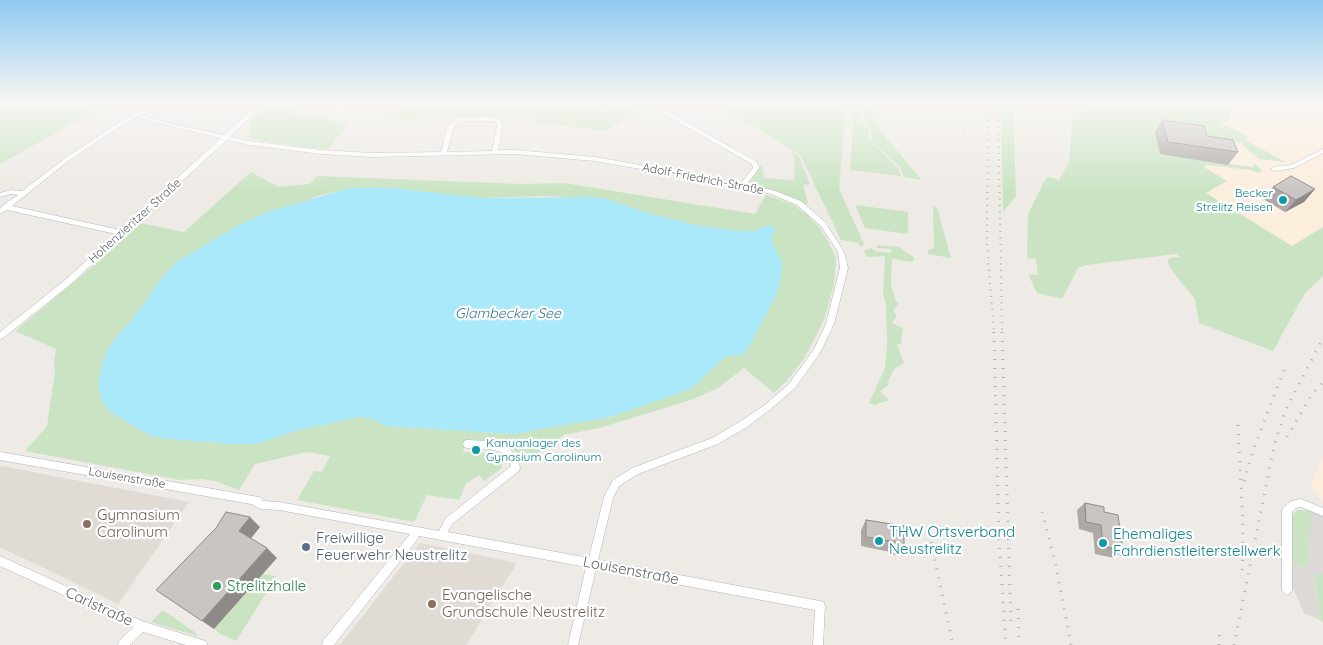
<!DOCTYPE html>
<meta charset="utf-8">
<style>
body{margin:0}
canvas{display:block;background:#eeeae5}
</style>
<canvas width="1323" height="645"></canvas>
<script>
const ctx = document.querySelector('canvas').getContext('2d');
ctx.lineJoin = 'round';
function fill(path, color) { ctx.fillStyle = color; ctx.fill(path, 'evenodd'); }
const toPath = rows => new Path2D(rows.map(r => 'M' + r).join(''));
function strokePath(path, color, width, dash) { ctx.strokeStyle = color; ctx.lineWidth = width; ctx.lineCap = dash ? 'butt' : 'round'; ctx.setLineDash(dash || []); ctx.stroke(path); }
function drawText(font, color, halo, rows, align = 'center') {
  ctx.font = font + ' Quicksand,sans-serif'; ctx.lineWidth = 4.5; ctx.setLineDash([]); ctx.textBaseline = 'middle'; ctx.strokeStyle = halo; ctx.fillStyle = color; for (const [text, x, y, turn = 0] of rows) {
    ctx.save(); ctx.translate(x, y); ctx.rotate((+turn || 0) * Math.PI / 180); ctx.textAlign = isNaN(turn) ? turn : align; if (halo) ctx.strokeText(text, 0, 0); ctx.fillText(text, 0, 0); ctx.restore();
  }
}
fill(toPath([
 [1209,101,1323,101,1323,227,1292,246,1158,164,1143,106],
 [1323,457,1323,503,1312,489,1313,479]
]), '#fceedc');
fill(toPath([
 [1311,510,1323,515,1323,573,1315,575,1320,620,1304,613,1291,584,1291,560,1299,566]
]), '#ddd9d7');
fill(toPath([
 [0,466,2,466,189,502,118,604,0,547],
 [421,543,517,563,466,645,340,645,418,545]
]), '#e1dbd6');
fill(toPath([
 [0,101,113,101,0,164],
 [270,101,309,101,294,114,348,123,328,149,303,147,251,139,249,123],
 [431,101,584,101,598,110,631,106,638,101,644,108,605,131,536,123,536,116,513,117,506,121,498,115,420,117,416,122,391,118,395,113,400,113,406,106],
 [707,101,846,101,839,189,864,244,861,247,858,243,841,240,801,156,753,126],
 [855,101,866,101,878,128,922,180,904,177,900,167,875,144,871,138,871,129,865,123,865,120,861,111,854,109],
 [1001,101,1013,101,1016,196,1003,212],
 [1090,101,1231,101,1235,103,1225,106,1231,111,1229,115,1231,117,1220,126,1229,127,1245,135,1248,142,1286,162,1259,159,1242,145,1244,144,1241,142,1223,140,1160,154,1253,167,1255,163,1262,171,1258,173,1251,170,1207,165,1204,167,1227,181,1206,193,1292,246,1323,227,1323,276,1305,293,1273,351,1199,323,1195,299,1173,272,1167,261,1170,258,1180,257,1176,254,1087,265,1078,268,1062,299,1037,293,1028,274,1038,275,1036,259,1027,258,1028,214,1046,178,1049,177,1059,180,1069,162,1073,112,1088,111],
 [854,110,858,111,864,125,869,129,868,138,898,168,901,176,850,170],
 [792,151,799,157,810,184,803,185,808,203,806,205,784,194,749,182,762,164,764,178,794,180,795,163],
 [251,172,278,187,310,184,317,176,521,184,564,183,755,214,766,195,792,204,808,215,819,227,828,241,836,258,834,285,824,320,805,357,790,377,774,393,744,368,718,388,691,400,599,428,564,435,526,461,507,444,466,441,463,452,505,454,501,469,484,481,479,475,466,484,459,500,427,495,414,522,297,500,314,471,322,472,330,456,307,452,255,464,239,490,215,481,201,479,180,480,25,451,47,426,55,371,54,363,56,349,15,331,99,261,140,223,184,232],
 [350,188,392,188,482,198,544,196,607,199,644,212,699,226,752,232,762,228,774,231,771,239,773,246,761,320,745,353,726,356,712,368,610,417,513,434,386,426,373,419,360,417,295,431,256,444,231,444,168,439,149,435,109,411,102,400,98,383,102,365,109,346,139,311,161,279,175,263,315,197],
 [855,205,908,212,908,232,907,234,865,228],
 [933,206,935,206,938,211,951,258,928,254,928,250,933,249,934,246],
 [877,245,899,247,915,258,912,262,892,259,891,285,896,301,899,302,893,311,897,315,892,323,903,328,901,344,897,345,904,363,895,368,888,381,889,385,880,391,889,400,875,405,869,403,885,368,887,346,886,305,883,293,885,256,867,257,864,251,871,248,875,251,891,253,891,249,877,248],
 [1297,510,1311,510,1309,565,1299,566,1291,560,1290,517],
 [1323,573,1323,622,1320,620,1315,574],
 [263,574,277,576,236,641,220,634,214,629],
 [163,610,196,633,197,636,151,622]
]), '#cae4c3');
fill(toPath([
 [350,188,392,188,482,198,592,197,607,199,644,212,699,226,752,232,765,226,773,226,775,228,771,239,782,263,781,277,777,293,745,354,726,356,691,389,610,417,513,434,386,426,373,419,360,417,295,431,256,444,231,444,168,439,149,435,109,411,102,400,98,383,102,365,109,346,139,311,161,279,175,263,237,226,267,212]
]), '#a9e9fa');
strokePath(toPath([
 [0,104,2,101]
]), '#a9e9fa', 2);
const street = toPath([
 [157,101,165,101,141,115,172,124,224,135,261,101,268,101,230,137,249,141,321,150,372,153,441,152,448,125,456,119,464,117,491,117,500,120,503,125,498,150,515,150,595,157,741,183,753,168,752,164,641,101,649,101,757,162,759,168,747,184,775,191,801,201,825,222,844,252,848,268,834,324,820,353,795,388,772,408,747,427,718,444,638,474,619,486,613,498,598,560,820,601,824,602,825,606,823,645,813,645,815,610,596,569,578,645,568,645,586,567,419,536,416,541,334,645,322,645,323,641,410,534,279,510,261,509,251,504,0,460,0,452,259,497,262,498,263,501,279,502,439,531,446,518,511,466,511,463,501,452,489,449,467,448,464,447,463,444,464,441,467,440,489,441,507,446,518,458,520,468,519,471,452,524,448,532,589,558,604,497,613,480,632,468,712,438,741,421,766,404,789,384,814,349,826,324,840,268,838,252,821,226,797,205,771,194,747,188,595,161,515,154,372,157,321,154,249,145,227,140,126,232,125,235,123,235,71,284,3,338,0,339,0,332,65,280,116,234,7,210,0,214,0,209,3,205,18,195,11,194,0,197,0,193,11,190,22,191,64,159,120,122,157,101],
 [137,117,169,126,221,138,120,230,12,206,68,161,124,124,137,117],
 [460,121,491,121,496,122,497,125,492,151,447,152,454,126,460,121],
 [325,101,340,101,389,109,392,111,389,113,325,101],
 [1323,149,1323,153,1294,168,1274,171,1271,169,1274,167,1291,165,1323,149],
 [1301,499,1323,508,1323,516,1301,507,1296,508,1292,512,1292,590,1290,593,1287,595,1284,593,1282,590,1282,510,1284,507,1291,501,1301,499],
 [0,556,142,621,202,640,206,641,207,645,186,645,143,632,130,645,118,645,119,641,133,627,0,566,0,556]
]);
strokePath(street, '#b0b4b6', 1);
fill(street, '#fff');
strokePath(toPath([
 [988,101,987,243,994,333],
 [998,101,1002,333],
 [963,130,970,101]
]), '#b1b2b2', 2, [1, 5.5]);
strokePath(toPath([
 [994,332,999,539,1006,645],
 [1002,332,1011,623],
 [1238,425,1243,525,1242,578],
 [1287,437,1312,394,1323,382],
 [1244,481,1255,445,1284,370],
 [1042,512,1055,561,1071,645],
 [931,542,953,645],
 [1018,609,1019,645],
 [1219,645,1220,627],
 [1234,645,1274,446,1286,409,1323,338]
]), '#b1b2b2', 3, [1, 8]);
fill(toPath([
 [1162,120,1207,136,1238,152,1228,165,1160,154,1155,132],
 [1273,187,1315,189,1304,202,1285,212,1263,199],
 [1085,503,1104,512,1123,551,1114,558,1095,554,1093,533,1079,529,1077,510],
 [866,520,904,546,898,556,890,554,890,552,861,546,861,530]
]), '#aea9a7');
fill(toPath([
 [1315,189,1304,202,1285,212,1296,200],
 [250,517,260,527,249,541,239,531],
 [267,548,277,558,214,629,202,621]
]), '#8d8a88');
const building = toPath([
 [1162,120,1204,126,1207,136,1233,140,1238,152,1168,142,1162,120],
 [1291,176,1315,189,1296,200,1273,187,1291,176],
 [1085,503,1104,507,1104,512,1118,515,1123,551,1103,546,1101,525,1086,522,1085,503],
 [226,512,250,517,239,531,267,548,202,621,156,590,216,528,226,512],
 [866,520,904,526,904,546,896,545,896,542,866,537,866,520]
]);
fill(building, '#cac5c2');
strokePath(building, '#8d8a88', 1);
const sky = ctx.createLinearGradient(0, 0, 0, 192);
sky.addColorStop(0, '#8fc9ef');
sky.addColorStop(0.53, '#f7f6f3');
sky.addColorStop(1, '#f7f6f300');
ctx.fillStyle = sky;
ctx.fillRect(0, 0, 1323, 192);
for (const [x, y, r, color] of [
 [1283,200,5,"#0f9aa8"],
 [476,450,5,"#0f9aa8"],
 [87,524,5,"#8d6e63"],
 [879,541,5,"#0f9aa8"],
 [1103,543,5,"#0f9aa8"],
 [306,547,5,"#5c6f8a"],
 [217,586,5,"#2e9e5b"],
 [432,604,5,"#8d6e63"]
]) { const dot = new Path2D(); dot.arc(x, y, r, 0, 2 * Math.PI); ctx.fillStyle = color; ctx.fill(dot); strokePath(dot, '#fff', 2); }
drawText('12px', '#5d6264', '#fff', [
 ["Adolf-Friedrich-Straße",703,179,11],
 ["Hohenzieritzer Straße",135,221,-42],
 ["Louisenstraße",127,478,10]
]);
drawText('12px', '#0d838f', '#fff', [
 ["Becker",1273,193],
 ["Strelitz Reisen",1273,207],
 ["Kanuanlager des",486,443,"left"],
 ["Gynasium Carolinum",486,457,"left"]
], 'right');
drawText('italic 14px', '#3d7992', '#fff', [
 ["Glambecker See",508,314]
]);
drawText('15px', '#785e54', '#fff', [
 ["Gymnasium",97,515],
 ["Carolinum",97,532],
 ["Evangelische",442,595],
 ["Grundschule Neustrelitz",442,612]
], 'left');
drawText('15px', '#0d838f', '#fff', [
 ["THW Ortsverband",889,532],
 ["Neustrelitz",889,549],
 ["Ehemaliges",1113,534],
 ["Fahrdienstleiterstellwerk",1113,551]
], 'left');
drawText('15px', '#4e5e75', '#fff', [
 ["Freiwillige",316,538],
 ["Feuerwehr Neustrelitz",316,555]
], 'left');
drawText('15px', '#5d6264', '#fff', [
 ["Louisenstraße",631,571,11],
 ["Carlstraße",99,607,25]
]);
drawText('15px', '#27864d', '#fff', [
 ["Strelitzhalle",227,586]
], 'left');
</script>
